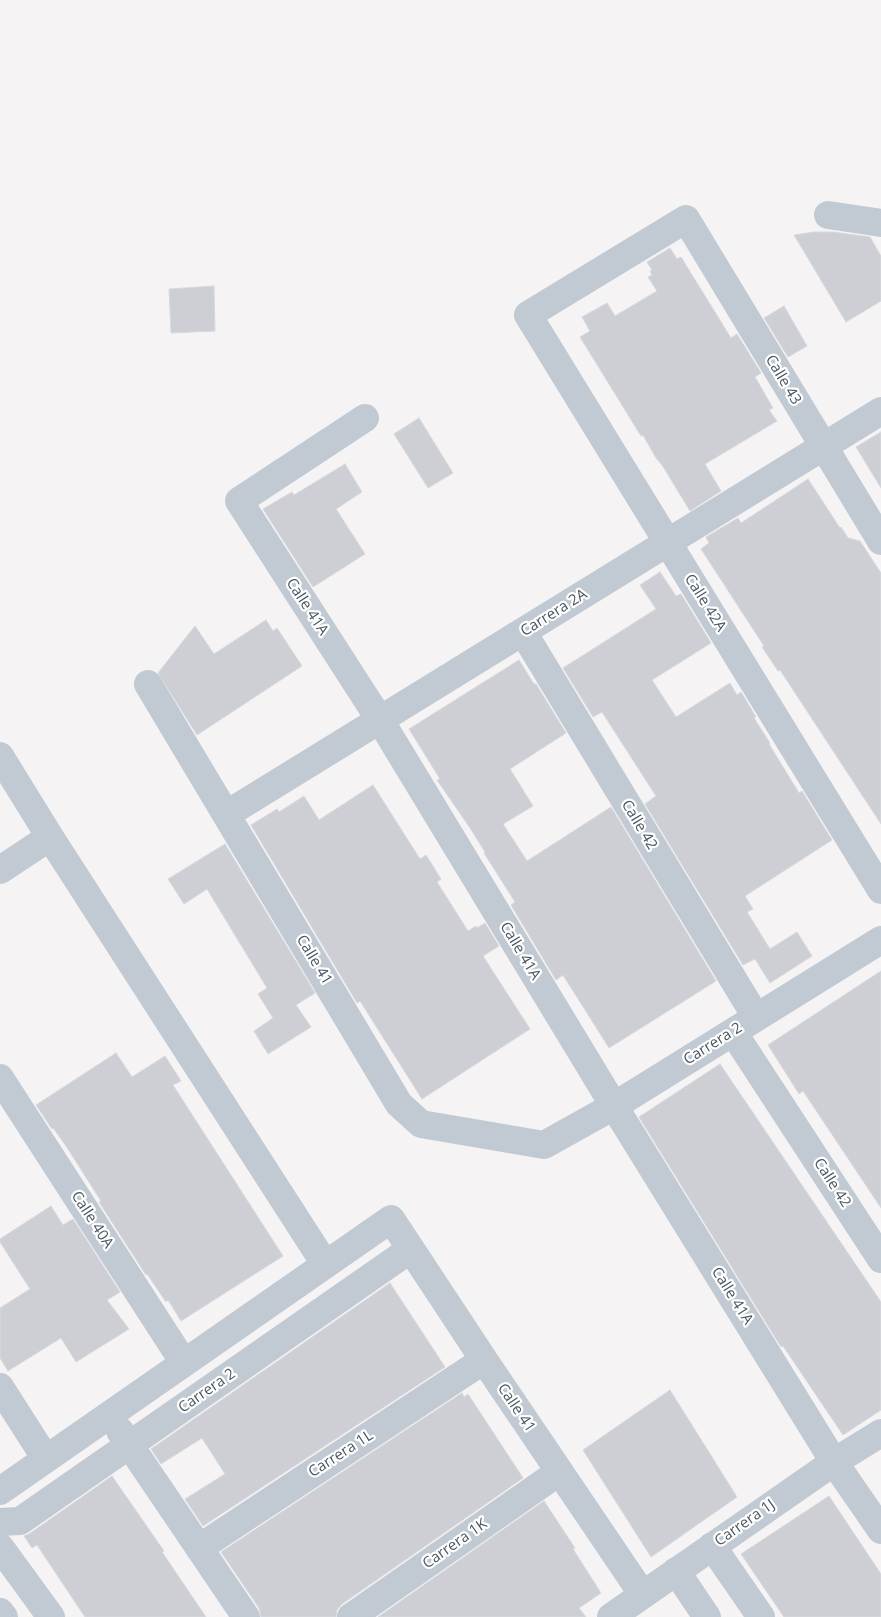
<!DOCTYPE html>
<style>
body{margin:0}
canvas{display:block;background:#f5f3f3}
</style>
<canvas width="881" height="1617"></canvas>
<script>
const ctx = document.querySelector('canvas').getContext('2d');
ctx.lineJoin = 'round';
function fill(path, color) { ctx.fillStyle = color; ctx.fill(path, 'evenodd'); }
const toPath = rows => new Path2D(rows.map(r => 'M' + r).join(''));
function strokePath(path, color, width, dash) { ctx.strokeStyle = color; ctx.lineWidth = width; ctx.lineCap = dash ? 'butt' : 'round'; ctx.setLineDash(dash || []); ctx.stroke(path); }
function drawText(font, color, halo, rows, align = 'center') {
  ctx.font = font + ' "Open Sans",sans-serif'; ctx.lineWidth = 4.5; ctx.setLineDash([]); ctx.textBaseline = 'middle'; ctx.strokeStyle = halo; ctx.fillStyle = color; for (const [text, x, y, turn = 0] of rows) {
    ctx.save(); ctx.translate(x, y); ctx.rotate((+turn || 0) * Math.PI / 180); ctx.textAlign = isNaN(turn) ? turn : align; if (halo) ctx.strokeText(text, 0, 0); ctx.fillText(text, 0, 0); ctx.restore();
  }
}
const building = toPath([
 [814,232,833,232,870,237,881,256,881,301,846,322,794,235,814,232],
 [670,248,677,259,681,257,731,338,737,334,761,373,755,377,773,408,769,410,777,421,705,464,721,491,690,511,662,465,656,458,643,435,641,436,580,337,590,331,582,317,607,303,615,316,657,291,648,277,652,275,650,271,652,270,647,262,670,248],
 [214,286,215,331,171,333,169,289,214,286],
 [784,306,807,346,788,357,764,318,784,306],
 [419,418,453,473,428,488,394,434,419,418],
 [881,432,881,488,856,447,881,432],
 [345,464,362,492,336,509,365,554,313,587,263,509,292,492,294,495,345,464],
 [808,479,840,528,841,527,848,538,860,541,881,573,881,824,780,670,778,671,762,647,764,646,701,549,709,543,706,537,738,518,741,523,808,479],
 [660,572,676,596,681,594,711,643,652,680,676,717,730,683,737,695,741,692,756,717,754,718,770,743,769,744,799,793,802,791,832,840,745,896,753,909,747,912,770,949,797,932,812,956,770,983,755,959,743,965,645,804,656,796,602,712,593,717,563,668,656,609,640,585,660,572],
 [266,620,273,631,277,628,302,666,197,735,158,673,195,626,214,654,266,620],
 [519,660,534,684,536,684,566,733,510,769,533,806,503,824,527,861,611,807,716,981,609,1048,563,975,556,980,511,905,515,902,484,853,485,852,470,828,437,780,440,779,409,729,519,660],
 [373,785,420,859,426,855,441,879,437,882,468,931,476,926,477,928,485,923,499,946,483,956,530,1029,422,1099,360,1001,357,1003,251,825,277,809,279,812,304,796,319,820,373,785],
 [225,844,315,993,296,1005,311,1027,268,1054,254,1031,273,1018,258,994,267,988,207,889,184,904,168,879,225,844],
 [881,971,881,1208,803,1091,799,1094,768,1045,881,971],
 [116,1053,132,1077,165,1056,181,1081,173,1085,283,1256,181,1321,168,1300,166,1302,147,1274,146,1275,99,1202,101,1201,66,1146,53,1128,52,1129,36,1105,116,1053],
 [720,1064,881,1302,881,1410,843,1435,783,1346,781,1347,639,1117,720,1064],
 [51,1206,63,1225,73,1219,120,1292,107,1300,129,1329,76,1362,61,1338,8,1371,0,1358,0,1308,30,1289,0,1242,0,1239,51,1206],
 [390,1283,445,1367,203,1526,185,1499,225,1474,202,1438,161,1464,151,1449,390,1283],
 [670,1390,737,1497,651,1557,583,1450,670,1390],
 [462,1393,464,1397,468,1394,523,1478,342,1604,337,1610,336,1617,261,1617,259,1608,221,1552,462,1393],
 [112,1476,164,1551,162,1552,206,1617,85,1617,37,1545,32,1548,24,1536,29,1534,112,1476],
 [829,1496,881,1574,881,1617,784,1617,741,1554,829,1496],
 [544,1501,575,1548,573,1549,601,1593,579,1608,586,1617,378,1617,544,1501]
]);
fill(building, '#cdcfd5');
strokePath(building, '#d7d9de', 1);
strokePath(toPath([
 [828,215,881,223],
 [365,418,239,501,380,720,614,1106,834,1462,881,1530],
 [881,541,686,219,528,315,881,890],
 [523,632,756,1017],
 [148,684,399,1104,421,1124,544,1145,614,1106,881,940],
 [0,756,50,837,325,1264],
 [227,814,881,411],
 [0,870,50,837],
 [733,1032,881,1259],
 [0,1078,184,1363],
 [0,1387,46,1459],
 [120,1431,246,1617],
 [0,1491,391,1219,484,1360,643,1595],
 [0,1522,20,1521,411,1249],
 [712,1546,761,1617],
 [0,1547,51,1617],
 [199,1548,484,1360],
 [676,1571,707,1617],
 [351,1617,559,1472],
 [611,1617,834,1462,881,1433]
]), '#c1cad2', 28);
strokePath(toPath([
 [0,1612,4,1617]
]), '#c1cad2', 28);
drawText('15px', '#4a5661', '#fff', [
 ["Calle 43",783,380,59],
 ["Calle 42A",705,603,58],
 ["Calle 41A",307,607,57],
 ["Carrera 2A",554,613,-32],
 ["Calle 42",639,825,59],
 ["Calle 41A",520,951,59],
 ["Calle 41",314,960,59],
 ["Carrera 2",713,1044,-32],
 ["Calle 42",832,1183,57],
 ["Calle 40A",92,1220,57],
 ["Calle 41A",732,1296,58],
 ["Carrera 2",207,1391,-35],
 ["Calle 41",516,1408,56],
 ["Carrera 1L",341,1454,-33],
 ["Carrera 1J",745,1523,-35],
 ["Carrera 1K",455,1544,-35]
]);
</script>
